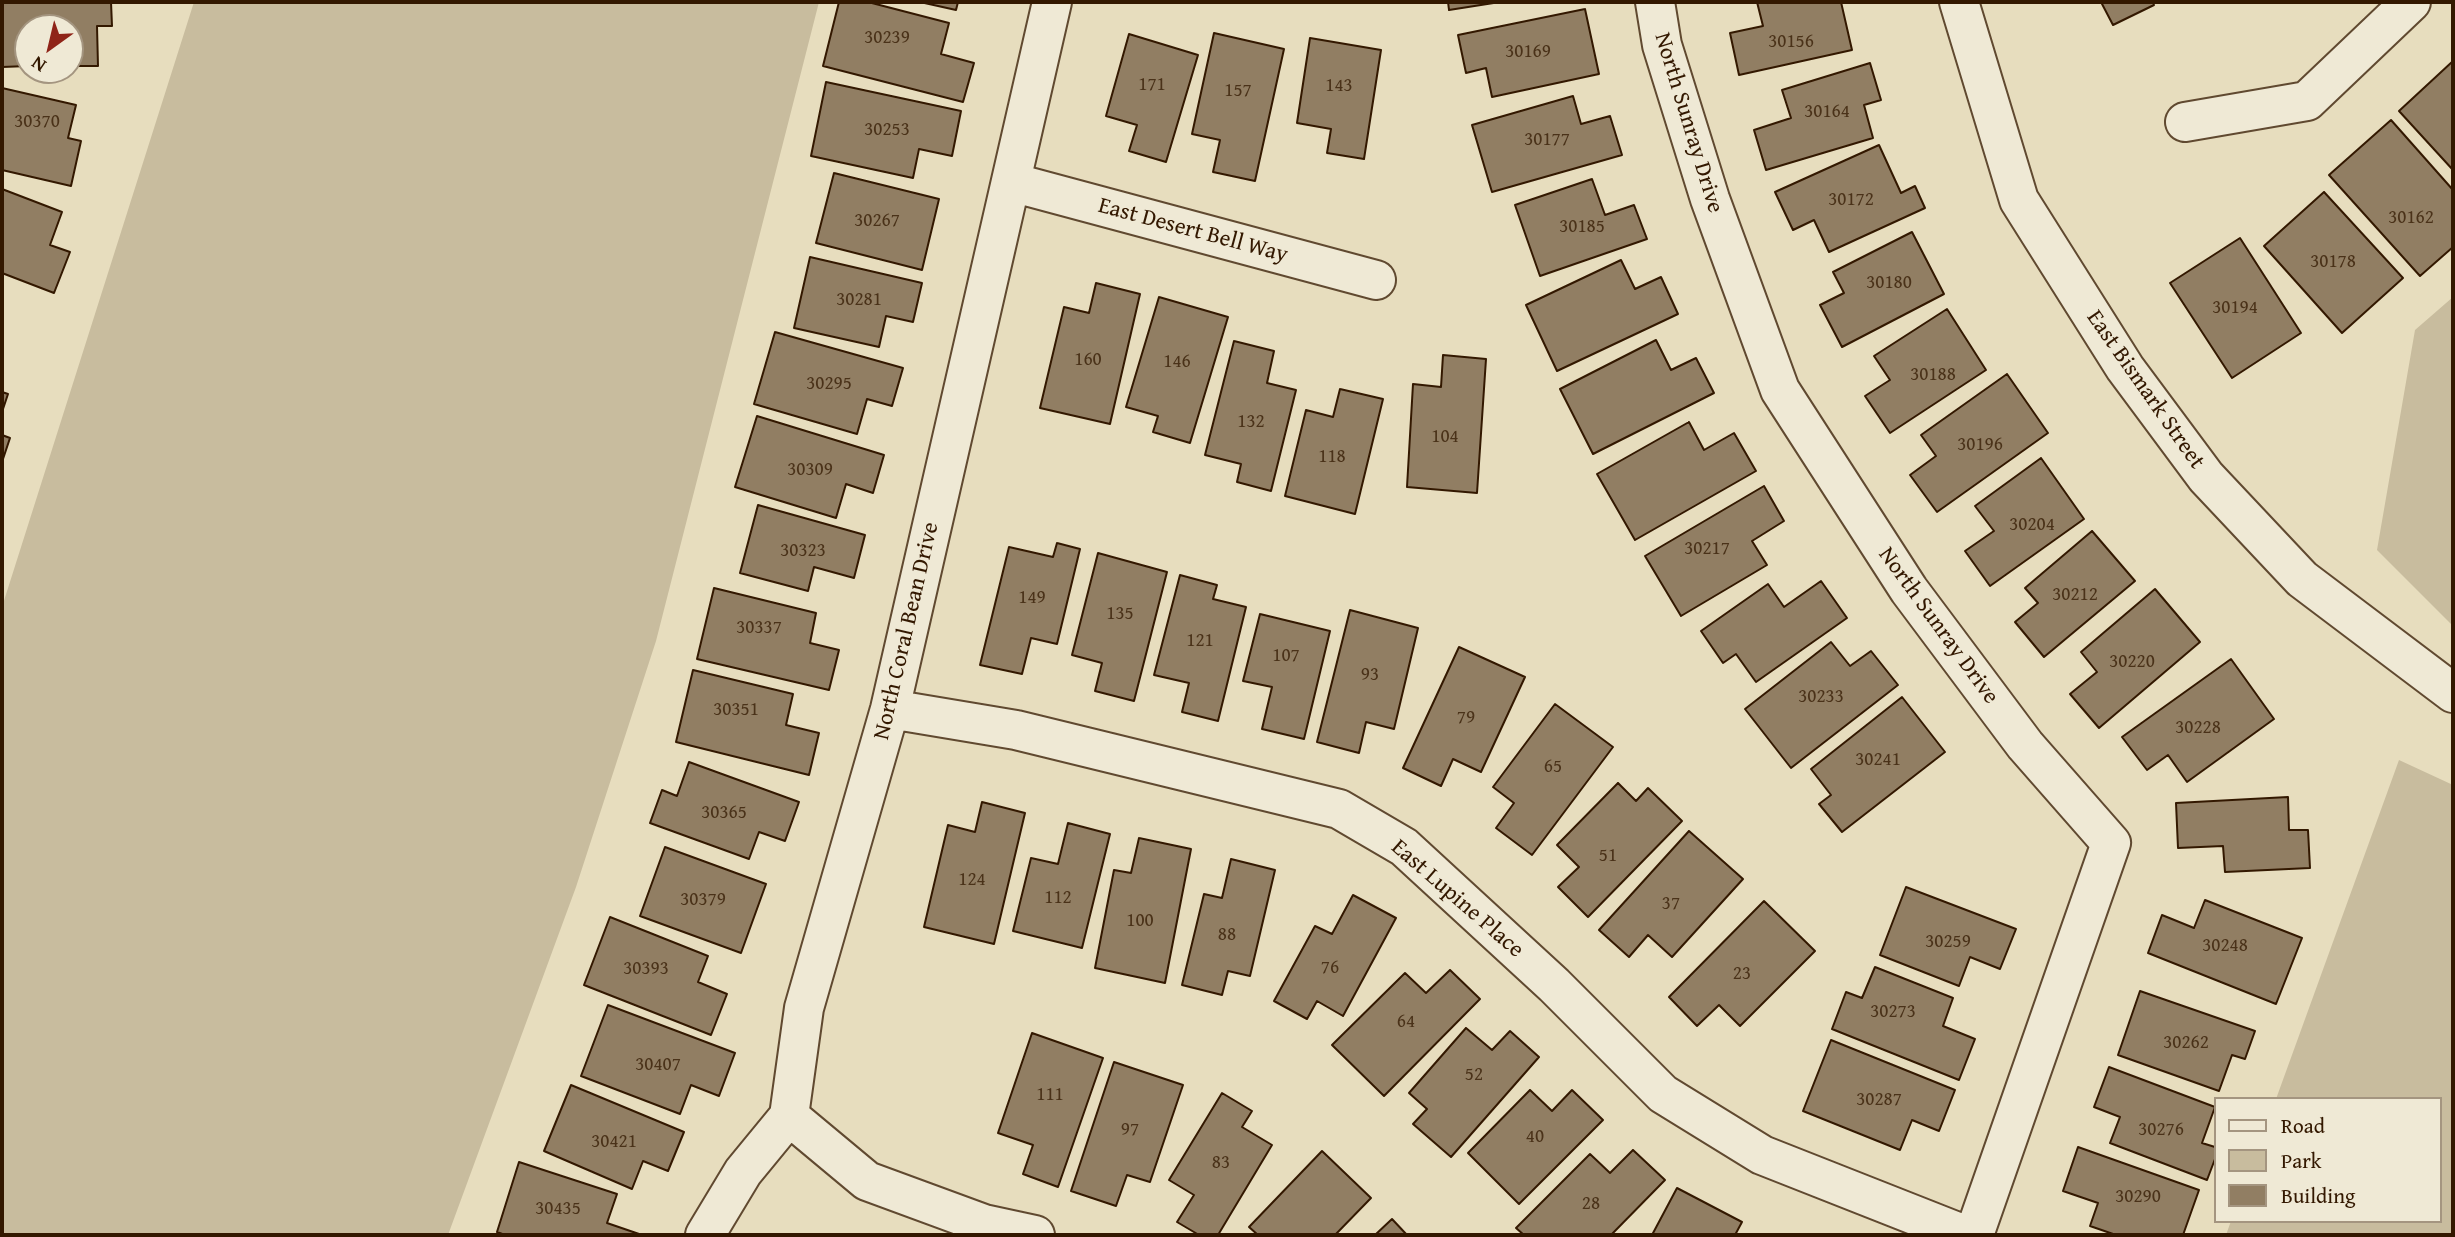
<!DOCTYPE html>
<style>
body{margin:0}
#map{position:relative;width:2455px;height:1237px;overflow:hidden;background:#e7ddbe;font-family:"Gentium Book Plus",serif}
canvas{display:block}
.frame{position:absolute;inset:0;border:4px solid #331800;pointer-events:none}
.legend{position:absolute;left:2214px;top:1097px;width:228px;height:126px;box-sizing:border-box;background:#efe9d5;border:2px solid #a49580;margin:0;padding:9px 12px;list-style:none;font-size:21px;color:#331800}
.legend li{display:flex;align-items:center;gap:14px;height:35px}
.legend b{width:35px;border:2px solid #a49580}
.north{position:absolute;left:14px;top:14px;width:70px;height:70px;box-sizing:border-box;background:#efe9d5;border:2px solid #a49580;border-radius:50%;rotate:214deg;font-size:19px;font-weight:700;line-height:28px;text-align:center;color:#331800}
.north::after{content:'';display:block;margin:auto;width:24px;height:32px;background:#8f2418;clip-path:polygon(50% 0,100% 100%,50% 72%,0 100%)}
</style>
<div id="map">
<canvas width="2455" height="1237"></canvas>
<div class="frame"></div>
<ul class="legend">
<li><b style="height:9px;background:#efe9d5"></b>Road</li>
<li><b style="height:19px;background:#c8bc9e"></b>Park</li>
<li><b style="height:19px;background:#917e63"></b>Building</li>
</ul>
<div class="north">N</div>
</div>
<script>
const ctx = document.querySelector('canvas').getContext('2d');
ctx.lineJoin = 'round';
function fill(path, color) { ctx.fillStyle = color; ctx.fill(path, 'evenodd'); }
const toPath = rows => new Path2D(rows.map(r => 'M' + r).join(''));
function strokePath(path, color, width, dash) { ctx.strokeStyle = color; ctx.lineWidth = width; ctx.lineCap = dash ? 'butt' : 'round'; ctx.setLineDash(dash || []); ctx.stroke(path); }
function drawText(font, color, halo, rows, align = 'center') {
  ctx.font = font + ' "Gentium Book Plus",serif'; ctx.lineWidth = 6; ctx.setLineDash([]); ctx.textBaseline = 'middle'; ctx.strokeStyle = halo; ctx.fillStyle = color; for (const [text, x, y, turn = 0] of rows) {
    ctx.save(); ctx.translate(x, y); ctx.rotate((+turn || 0) * Math.PI / 180); ctx.textAlign = isNaN(turn) ? turn : align; if (halo) ctx.strokeText(text, 0, 0); ctx.fillText(text, 0, 0); ctx.restore();
  }
}
fill(toPath([
 [194,2,819,2,656,641,576,887,448,1235,2,1235,2,607],
 [2453,297,2453,626,2377,550,2415,330],
 [2399,760,2453,785,2453,1235,2226,1235,2231,1221,2439,1221,2439,1099,2276,1099]
]), '#c8bc9e');
const building = toPath([
 [2,2,111,2,112,26,97,26,98,66,70,66,70,28,28,28,28,66,2,67,2,2],
 [839,2,868,2,949,23,941,54,974,63,963,102,823,66,839,2],
 [920,2,958,2,956,10,920,2],
 [1448,2,1500,2,1449,10,1448,2],
 [1757,2,1841,2,1852,50,1739,75,1730,33,1763,26,1757,2],
 [2101,2,2152,2,2154,5,2113,25,2101,2],
 [1585,9,1599,74,1492,97,1486,68,1466,73,1458,35,1585,9],
 [1214,33,1284,49,1255,181,1213,172,1220,140,1192,134,1214,33],
 [1129,34,1198,55,1166,162,1129,151,1137,125,1106,116,1129,34],
 [1310,38,1381,50,1364,159,1327,153,1331,129,1297,123,1310,38],
 [2453,61,2453,170,2399,111,2453,61],
 [1870,63,1881,100,1864,105,1873,138,1766,170,1754,130,1791,118,1782,90,1870,63],
 [826,82,961,111,952,156,919,149,913,178,811,156,826,82],
 [2,88,76,105,68,138,81,141,71,186,2,170,2,88],
 [1573,96,1581,124,1610,116,1622,155,1492,192,1472,125,1573,96],
 [2391,120,2453,190,2453,247,2420,276,2329,175,2391,120],
 [1879,145,1901,193,1915,186,1925,208,1829,252,1814,220,1793,230,1775,192,1879,145],
 [834,173,939,199,922,270,816,243,834,173],
 [1592,179,1605,215,1634,205,1647,239,1540,276,1515,205,1592,179],
 [2,189,62,212,50,245,70,252,54,293,2,273,2,189],
 [2324,192,2403,278,2342,333,2264,246,2324,192],
 [1912,232,1944,294,1842,347,1820,305,1844,293,1833,272,1912,232],
 [2240,238,2301,333,2232,378,2170,283,2240,238],
 [810,257,922,283,913,322,886,316,879,347,794,328,810,257],
 [1621,260,1635,289,1661,277,1678,314,1557,371,1526,305,1621,260],
 [1096,283,1140,294,1110,424,1040,408,1064,307,1089,313,1096,283],
 [1159,297,1228,317,1190,443,1153,432,1158,416,1126,407,1159,297],
 [1947,309,1986,370,1890,433,1865,396,1890,380,1874,356,1947,309],
 [775,332,903,368,892,406,867,399,857,434,754,404,775,332],
 [1656,340,1671,370,1696,358,1714,393,1593,454,1560,389,1656,340],
 [1234,341,1274,351,1267,383,1296,390,1271,491,1237,482,1241,464,1205,455,1234,341],
 [1443,355,1486,359,1477,493,1407,487,1413,384,1441,387,1443,355],
 [2007,374,2048,433,1937,512,1910,475,1936,456,1921,435,2007,374],
 [1340,389,1383,399,1355,514,1285,496,1306,410,1333,417,1340,389],
 [2,392,8,394,2,412,2,392],
 [757,416,884,455,873,493,846,484,836,518,735,487,757,416],
 [1689,422,1704,450,1734,433,1756,471,1635,540,1597,474,1689,422],
 [2,435,10,438,2,462,2,435],
 [2041,458,2084,519,1990,586,1965,551,1994,531,1975,506,2041,458],
 [1764,486,1784,521,1752,541,1767,565,1681,616,1645,556,1764,486],
 [758,505,865,535,854,578,814,567,808,591,740,573,758,505],
 [2092,531,2135,581,2044,657,2015,622,2038,603,2025,588,2092,531],
 [1057,543,1080,549,1057,644,1031,638,1022,674,980,665,1009,547,1053,557,1057,543],
 [1098,553,1167,572,1134,701,1095,691,1102,663,1072,655,1098,553],
 [1180,575,1217,585,1213,599,1246,607,1218,721,1182,712,1189,683,1154,675,1180,575],
 [1821,581,1847,618,1756,682,1736,654,1723,663,1701,631,1768,584,1784,607,1821,581],
 [714,588,816,613,810,643,839,650,829,690,697,659,714,588],
 [2155,589,2200,642,2099,728,2070,694,2097,672,2081,652,2155,589],
 [1350,610,1418,628,1394,729,1366,722,1359,753,1317,742,1350,610],
 [1260,614,1330,631,1304,739,1262,729,1272,687,1243,681,1260,614],
 [1831,642,1850,666,1871,651,1898,685,1791,768,1745,709,1831,642],
 [1459,647,1525,677,1481,772,1453,759,1441,786,1403,768,1459,647],
 [2231,659,2274,719,2187,782,2168,755,2147,770,2122,737,2231,659],
 [693,670,793,694,786,725,819,733,809,775,676,742,693,670],
 [1902,697,1945,752,1842,832,1819,804,1831,795,1811,769,1902,697],
 [1555,704,1613,747,1532,855,1496,828,1514,803,1493,787,1555,704],
 [689,762,799,802,785,841,759,832,749,859,650,823,662,790,677,796,689,762],
 [1618,783,1636,801,1648,788,1682,821,1588,917,1558,887,1579,867,1557,845,1618,783],
 [2288,797,2289,830,2308,830,2310,868,2225,872,2223,846,2178,848,2176,803,2288,797],
 [982,802,1025,813,994,944,924,927,948,825,975,832,982,802],
 [1068,823,1110,834,1082,948,1013,931,1031,858,1058,864,1068,823],
 [1689,831,1743,879,1672,957,1648,935,1629,957,1599,930,1689,831],
 [1139,838,1191,849,1165,983,1095,968,1114,870,1131,873,1139,838],
 [665,847,766,884,741,953,640,916,665,847],
 [1231,859,1275,870,1250,976,1228,971,1222,995,1182,985,1204,894,1222,898,1231,859],
 [1906,887,2016,929,2000,969,1970,957,1959,986,1880,955,1906,887],
 [1353,895,1396,918,1343,1016,1317,1001,1307,1019,1274,1001,1315,926,1332,934,1353,895],
 [2205,900,2302,938,2276,1004,2148,953,2162,915,2194,928,2205,900],
 [1764,901,1815,951,1740,1026,1719,1005,1697,1026,1669,997,1764,901],
 [610,917,708,956,698,982,727,994,711,1035,584,985,610,917],
 [1875,967,1953,998,1943,1026,1975,1039,1959,1080,1832,1029,1846,992,1862,998,1875,967],
 [1450,970,1480,999,1384,1096,1332,1045,1405,973,1426,993,1450,970],
 [2140,991,2255,1031,2245,1059,2232,1055,2219,1091,2118,1055,2140,991],
 [608,1005,735,1053,719,1096,691,1085,680,1114,581,1076,608,1005],
 [1466,1028,1492,1050,1510,1031,1539,1057,1451,1157,1413,1124,1427,1109,1409,1093,1466,1028],
 [1032,1033,1103,1058,1058,1187,1023,1174,1033,1145,998,1133,1032,1033],
 [1831,1040,1955,1090,1939,1131,1912,1120,1900,1150,1803,1111,1831,1040],
 [1114,1062,1183,1085,1150,1182,1127,1175,1116,1206,1071,1191,1114,1062],
 [2109,1067,2215,1107,2202,1143,2215,1147,2215,1159,2207,1180,2110,1143,2120,1117,2094,1107,2109,1067],
 [571,1085,684,1132,668,1171,643,1161,632,1189,544,1151,571,1085],
 [1530,1090,1552,1111,1572,1090,1603,1120,1519,1204,1468,1153,1530,1090],
 [1222,1093,1252,1111,1242,1127,1272,1145,1218,1235,1199,1235,1177,1222,1194,1195,1169,1180,1222,1093],
 [2078,1147,2199,1190,2183,1235,2116,1235,2090,1226,2098,1203,2063,1191,2078,1147],
 [1633,1150,1665,1180,1611,1235,1524,1235,1516,1228,1590,1154,1610,1173,1633,1150],
 [1322,1151,1371,1198,1335,1235,1258,1235,1249,1227,1322,1151],
 [519,1162,617,1194,607,1223,642,1235,505,1235,497,1232,519,1162],
 [1677,1188,1742,1222,1735,1235,1652,1235,1677,1188],
 [1392,1219,1407,1235,1375,1235,1392,1219]
]);
fill(building, '#917e63');
strokePath(building, '#331800', 2);
const minor = toPath([
 [1655,2,1662,45,1710,199,1780,390,1909,590,2025,745,2111,843,1974,1235],
 [1959,2,2019,200,2125,368,2206,477,2302,579,2453,693],
 [2185,122,2307,101,2411,2],
 [1011,182,1376,280],
 [890,709,1016,730,1339,809,1404,847,1554,985,1663,1094,1762,1155,1965,1235],
 [789,1116,867,1181,984,1224,1035,1235],
 [705,1235,743,1172,789,1116,804,1008,890,709,1052,2]
]);
strokePath(minor, '#604930', 42);
strokePath(minor, '#efe9d5', 38);
drawText('19px', '#4a3219', null, [
 ["30239",887,38],
 ["30156",1791,42],
 ["30169",1528,52],
 ["171",1152,85],
 ["143",1339,86],
 ["157",1238,91],
 ["30164",1827,112],
 ["30370",37,122],
 ["30253",887,130],
 ["30177",1547,140],
 ["30172",1851,200],
 ["30162",2411,218],
 ["30267",877,221],
 ["30185",1582,227],
 ["30178",2333,262],
 ["30180",1889,283],
 ["30281",859,300],
 ["30194",2235,308],
 ["160",1088,360],
 ["146",1177,362],
 ["30188",1933,375],
 ["30295",829,384],
 ["132",1251,422],
 ["104",1445,437],
 ["30196",1980,445],
 ["118",1332,457],
 ["30309",810,470],
 ["30204",2032,525],
 ["30217",1707,549],
 ["30323",803,551],
 ["30212",2075,595],
 ["149",1032,598],
 ["135",1120,614],
 ["30337",759,628],
 ["121",1200,641],
 ["107",1286,656],
 ["30220",2132,662],
 ["93",1370,675],
 ["30233",1821,697],
 ["30351",736,710],
 ["79",1466,718],
 ["30228",2198,728],
 ["30241",1878,760],
 ["65",1553,767],
 ["30365",724,813],
 ["51",1608,856],
 ["124",972,880],
 ["112",1058,898],
 ["30379",703,900],
 ["37",1671,904],
 ["100",1140,921],
 ["88",1227,935],
 ["30259",1948,942],
 ["30248",2225,946],
 ["76",1330,968],
 ["30393",646,969],
 ["23",1742,974],
 ["30273",1893,1012],
 ["64",1406,1022],
 ["30262",2186,1043],
 ["30407",658,1065],
 ["52",1474,1075],
 ["111",1050,1095],
 ["30287",1879,1100],
 ["97",1130,1130],
 ["30276",2161,1130],
 ["40",1535,1137],
 ["30421",614,1142],
 ["83",1221,1163],
 ["30290",2138,1197],
 ["28",1591,1204],
 ["30435",558,1209]
]);
drawText('23px', '#331800', '#efe9d5', [
 ["North Sunray Drive",1688,123,73],
 ["East Desert Bell Way",1193,231,15],
 ["East Bismark Street",2145,390,55],
 ["North Sunray Drive",1938,626,54],
 ["North Coral Bean Drive",907,631,-77],
 ["East Lupine Place",1457,899,41]
]);
</script>
